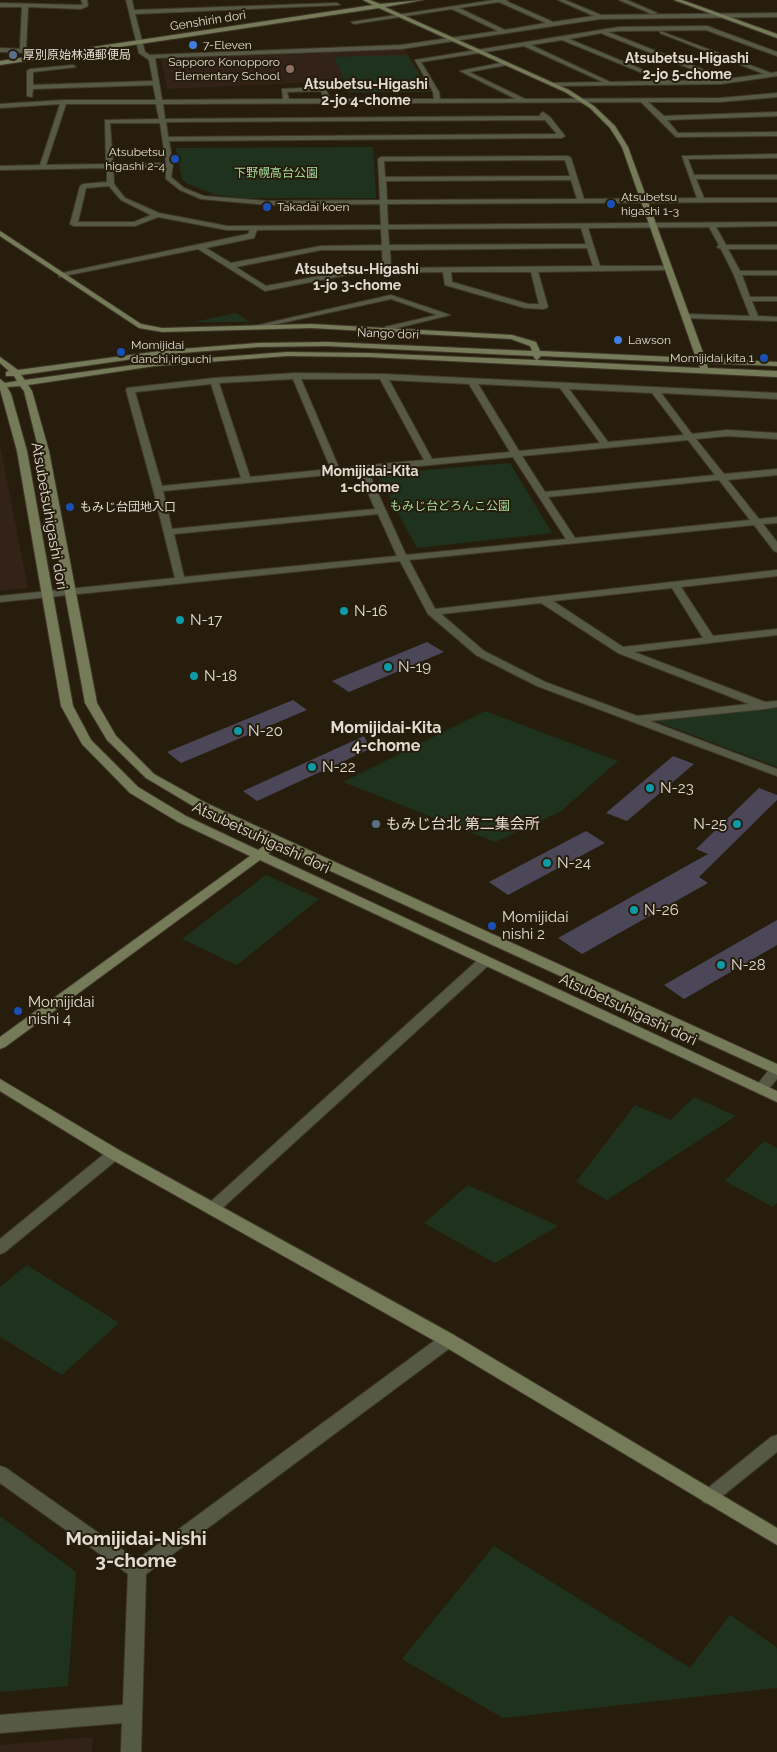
<!DOCTYPE html>
<meta charset="utf-8">
<style>
body{margin:0}
canvas{display:block;background:#261d0d}
</style>
<canvas width="777" height="1752"></canvas>
<script>
const ctx = document.querySelector('canvas').getContext('2d');
ctx.lineJoin = 'round';
function fill(path, color) { ctx.fillStyle = color; ctx.fill(path, 'evenodd'); }
const toPath = rows => new Path2D(rows.map(r => 'M' + r).join(''));
function strokePath(path, color, width, dash) { ctx.strokeStyle = color; ctx.lineWidth = width; ctx.lineCap = dash ? 'butt' : 'round'; ctx.setLineDash(dash || []); ctx.stroke(path); }
function drawText(font, color, halo, rows, align = 'center') {
  ctx.font = font + ' Raleway,"Noto Sans JP",sans-serif'; ctx.lineWidth = 4; ctx.setLineDash([]); ctx.textBaseline = 'middle'; ctx.strokeStyle = halo; ctx.fillStyle = color; for (const [text, x, y, turn = 0] of rows) {
    ctx.save(); ctx.translate(x, y); ctx.rotate((+turn || 0) * Math.PI / 180); ctx.textAlign = isNaN(turn) ? turn : align; if (halo) ctx.strokeText(text, 0, 0); ctx.fillText(text, 0, 0); ctx.restore();
  }
}
fill(toPath([
 [404,48,432,92,348,93,342,81,167,89,161,58],
 [0,445,28,588,0,591],
 [93,1737,92,1752,0,1752,0,1745]
]), '#322218');
fill(toPath([
 [407,55,430,92,349,92,334,57],
 [373,147,376,198,243,198,216,195,188,184,182,179,176,148],
 [236,313,250,322,194,322],
 [510,463,552,533,417,548,377,474],
 [777,705,777,767,648,718],
 [485,711,618,761,560,812,495,842,343,782],
 [266,875,319,899,237,965,182,939],
 [694,1097,736,1116,607,1200,576,1182,635,1105,671,1120],
 [764,1141,777,1148,777,1203,773,1207,725,1181],
 [468,1185,558,1226,495,1263,424,1223],
 [27,1265,119,1323,62,1375,0,1337,0,1287],
 [0,1516,76,1572,68,1686,0,1692],
 [494,1546,690,1668,730,1615,775,1646,777,1649,777,1688,503,1718,402,1659]
]), '#1f321d');
fill(toPath([
 [427,642,444,652,349,692,332,681],
 [293,700,307,710,181,763,167,752],
 [364,736,370,749,257,801,243,791],
 [673,756,694,764,627,821,606,813],
 [759,788,777,795,777,800,699,877,708,883,582,954,558,938,708,854,696,849],
 [586,831,605,843,508,895,489,882],
 [777,920,777,945,684,999,664,985]
]), '#4b4759');
const street = toPath([
 [81,0,87,0,88,6,81,9,28,7,26,49,64,51,66,54,0,52,0,48,20,49,22,7,0,7,0,3,80,5,83,4,81,0],
 [126,0,132,0,134,10,337,3,340,5,135,14,145,52,150,55,401,45,498,31,452,9,354,24,351,22,494,0,508,0,506,1,553,22,594,16,558,0,565,0,601,15,777,13,777,17,600,19,401,49,155,58,162,100,283,99,282,89,323,87,326,89,330,99,434,99,433,92,415,60,619,27,707,26,777,52,777,56,706,30,619,31,608,32,727,79,764,74,660,33,660,31,771,73,777,72,777,76,721,84,551,86,549,83,603,82,524,46,421,62,439,92,440,99,516,99,460,71,505,62,507,65,469,72,525,99,720,98,777,93,777,97,720,102,648,102,664,116,777,112,777,116,667,120,678,133,777,132,777,136,676,137,641,102,163,104,165,119,541,116,540,114,543,112,550,117,565,136,562,138,169,141,173,165,171,177,184,188,204,196,268,201,380,200,378,159,381,157,568,156,571,158,584,199,697,198,682,156,777,154,777,158,688,159,694,175,777,175,777,179,696,179,704,198,777,198,777,202,387,204,388,225,777,222,777,226,716,227,726,245,777,245,777,249,728,249,740,271,777,271,777,275,742,275,750,297,777,297,777,301,752,301,758,316,777,317,777,321,683,318,682,316,686,314,750,316,733,273,721,249,717,247,719,245,709,227,588,228,600,266,668,266,672,268,668,270,538,272,548,307,544,309,525,308,445,285,443,272,357,273,265,291,198,249,59,277,59,273,62,273,248,234,250,230,227,230,158,217,135,226,74,226,70,224,80,186,83,184,107,182,107,168,0,170,0,166,40,165,60,104,0,108,0,104,64,100,156,100,153,85,33,89,32,97,27,96,27,71,30,69,73,65,76,67,33,72,33,85,153,81,149,60,139,53,126,0],
 [499,2,546,23,505,30,459,8,499,2],
 [602,33,603,34,719,80,670,81,569,39,602,33],
 [562,40,662,81,610,82,531,45,562,40],
 [321,91,324,99,289,99,287,92,321,91],
 [66,104,156,104,159,119,105,120,106,164,46,165,66,104],
 [545,120,557,134,168,137,166,122,545,120],
 [110,123,160,123,166,163,113,164,110,123],
 [565,160,570,176,385,177,384,161,565,160],
 [166,167,166,179,180,190,201,199,268,205,380,204,381,225,227,226,159,213,125,198,114,184,113,168,166,167],
 [571,180,577,199,387,200,386,181,571,180],
 [109,186,121,200,151,215,134,222,78,222,86,188,109,186],
 [581,228,586,244,389,245,388,229,581,228],
 [381,229,382,245,321,246,231,263,206,248,254,238,257,230,381,229],
 [587,248,593,266,391,268,390,250,587,248],
 [321,250,382,250,383,268,357,269,266,286,236,267,321,250],
 [451,272,531,272,539,304,528,304,452,282,451,272],
 [619,0,627,0,657,13,652,14,619,0],
 [391,295,450,315,385,331,385,327,437,315,391,299,254,329,250,327,391,295],
 [296,373,383,374,777,393,777,399,661,393,692,434,727,430,777,433,777,439,727,436,696,439,724,474,777,469,777,475,728,480,759,519,777,517,777,523,763,524,777,542,777,552,774,551,754,525,409,560,435,609,777,570,777,576,681,587,713,636,777,629,777,635,634,652,765,702,777,701,777,707,765,709,650,721,777,769,777,776,537,686,476,655,428,614,400,561,0,602,0,596,175,578,153,489,126,390,127,388,214,378,296,373],
 [293,379,331,469,250,477,219,383,293,379],
 [301,379,380,379,424,460,339,468,301,379],
 [389,380,469,384,510,452,432,459,389,380],
 [211,384,241,478,162,486,135,392,211,384],
 [478,384,560,388,600,443,519,451,478,384],
 [569,389,652,393,684,435,608,442,569,389],
 [688,440,715,475,545,492,522,456,688,440],
 [513,457,566,539,406,555,368,471,513,457],
 [359,472,375,509,172,529,163,491,359,472],
 [719,480,750,520,575,538,548,497,719,480],
 [378,514,397,556,184,577,174,534,378,514],
 [672,588,703,638,623,647,553,601,672,588],
 [541,603,618,653,749,704,637,716,545,682,484,651,441,614,541,603],
 [485,957,490,958,492,961,490,964,217,1213,212,1215,207,1213,204,1209,207,1205,480,958,485,957],
 [777,1064,777,1079,766,1092,756,1092,754,1089,756,1086,772,1066,777,1064],
 [114,1149,119,1150,121,1154,119,1158,5,1252,0,1254,0,1239,109,1150,114,1149],
 [448,1334,454,1335,456,1340,454,1345,146,1574,141,1752,121,1752,122,1723,0,1733,0,1715,123,1705,128,1574,0,1483,0,1466,6,1468,137,1560,442,1335,448,1334],
 [777,1435,777,1452,715,1502,709,1504,703,1502,700,1497,703,1492,771,1437,777,1435]
]);
const secondary = toPath([
 [363,0,370,0,380,4,423,0,385,7,569,90,594,106,615,126,628,147,705,358,777,362,777,366,706,363,708,368,777,371,777,377,368,357,287,356,155,366,28,385,32,391,49,451,97,703,116,736,154,774,206,803,777,1064,777,1075,278,847,268,854,777,1091,777,1102,260,860,5,1047,0,1049,0,1037,250,856,178,822,130,793,82,744,61,706,17,451,0,389,0,379,5,383,17,381,14,376,6,376,6,372,9,371,0,363,0,357,18,370,168,350,258,343,327,342,532,351,530,346,511,339,311,328,162,332,139,328,0,236,0,231,141,324,162,328,311,324,512,335,536,342,540,351,696,358,622,147,610,128,590,108,565,92,379,8,0,65,0,61,373,5,363,0],
 [327,346,533,356,536,360,368,353,287,352,155,362,25,380,21,375,168,354,258,347,327,346],
 [541,356,698,363,700,368,537,360,541,356],
 [20,386,24,391,39,451,85,703,107,740,146,778,198,809,268,843,258,850,186,816,138,787,91,740,73,706,27,451,11,394,7,387,20,386],
 [674,0,682,0,777,34,777,38,674,0],
 [0,1079,119,1150,454,1335,777,1528,777,1545,442,1345,109,1158,0,1091,0,1079]
]);
strokePath(street, '#403828', 2);
strokePath(secondary, '#403828', 2);
fill(street, '#565945');
fill(secondary, '#757b59');
for (const [x, y, r, color] of [
 [193,45,5,"#3f7fe0"],
 [13,55,5,"#5c6f8a"],
 [290,69,5,"#8d6e63"],
 [175,159,5,"#1a4fb4"],
 [611,204,5,"#1a4fb4"],
 [267,207,5,"#1a4fb4"],
 [618,340,5,"#3f7fe0"],
 [121,352,5,"#1a4fb4"],
 [764,358,5,"#1a4fb4"],
 [70,507,5,"#1a4fb4"],
 [344,611,5,"#0f9aa8"],
 [180,620,5,"#0f9aa8"],
 [388,667,5,"#0f9aa8"],
 [194,676,5,"#0f9aa8"],
 [238,731,5,"#0f9aa8"],
 [312,767,5,"#0f9aa8"],
 [650,788,5,"#0f9aa8"],
 [376,824,5,"#5c6f8a"],
 [737,824,5,"#0f9aa8"],
 [547,863,5,"#0f9aa8"],
 [634,910,5,"#0f9aa8"],
 [492,926,5,"#1a4fb4"],
 [721,965,5,"#0f9aa8"],
 [18,1011,5,"#1a4fb4"]
]) { const dot = new Path2D(); dot.arc(x, y, r, 0, 2 * Math.PI); ctx.fillStyle = color; ctx.fill(dot); strokePath(dot, '#261d0d', 2); }
drawText('12px', '#e1dbd1', '#261d0d', [
 ["Genshirin dori",208,21,-9],
 ["Nango dori",388,334,2]
]);
drawText('12px', '#e1dbd1', '#261d0d', [
 ["7-Eleven",203,45],
 ["厚別原始林通郵便局",23,55],
 ["Sapporo Konopporo",280,62,"right"],
 ["Elementary School",280,76,"right"],
 ["Atsubetsu",165,152,"right"],
 ["higashi 2-4",165,166,"right"],
 ["Atsubetsu",621,197],
 ["higashi 1-3",621,211],
 ["Takadai koen",277,207],
 ["Lawson",628,340],
 ["Momijidai",131,345],
 ["danchi iriguchi",131,359],
 ["Momijidai kita 1",754,358,"right"],
 ["もみじ台団地入口",80,507]
], 'left');
drawText('12px', '#a3db9c', '#261d0d', [
 ["下野幌高台公園",276,173],
 ["もみじ台どろんこ公園",450,506]
]);
drawText('bold 14px', '#e1dbd1', '#261d0d', [
 ["Atsubetsu-Higashi",687,59],
 ["2-jo 5-chome",687,75],
 ["Atsubetsu-Higashi",366,85],
 ["2-jo 4-chome",366,101],
 ["Atsubetsu-Higashi",357,270],
 ["1-jo 3-chome",357,286],
 ["Momijidai-Kita",370,472],
 ["1-chome",370,488]
]);
drawText('15px', '#e1dbd1', '#261d0d', [
 ["Atsubetsuhigashi dori",49,516,80],
 ["Atsubetsuhigashi dori",261,838,25],
 ["Atsubetsuhigashi dori",628,1010,25]
]);
drawText('15px', '#e1dbd1', '#261d0d', [
 ["N-16",354,611],
 ["N-17",190,620],
 ["N-19",398,667],
 ["N-18",204,676],
 ["N-20",248,731],
 ["N-22",322,767],
 ["N-23",660,788],
 ["もみじ台北 第二集会所",386,824],
 ["N-25",727,824,"right"],
 ["N-24",557,863],
 ["N-26",644,910],
 ["Momijidai",502,917],
 ["nishi 2",502,934],
 ["N-28",731,965],
 ["Momijidai",28,1002],
 ["nishi 4",28,1019]
], 'left');
drawText('bold 16px', '#e1dbd1', '#261d0d', [
 ["Momijidai-Kita",386,728],
 ["4-chome",386,746]
]);
drawText('bold 19px', '#e1dbd1', '#261d0d', [
 ["Momijidai-Nishi",136,1539],
 ["3-chome",136,1561]
]);
</script>
